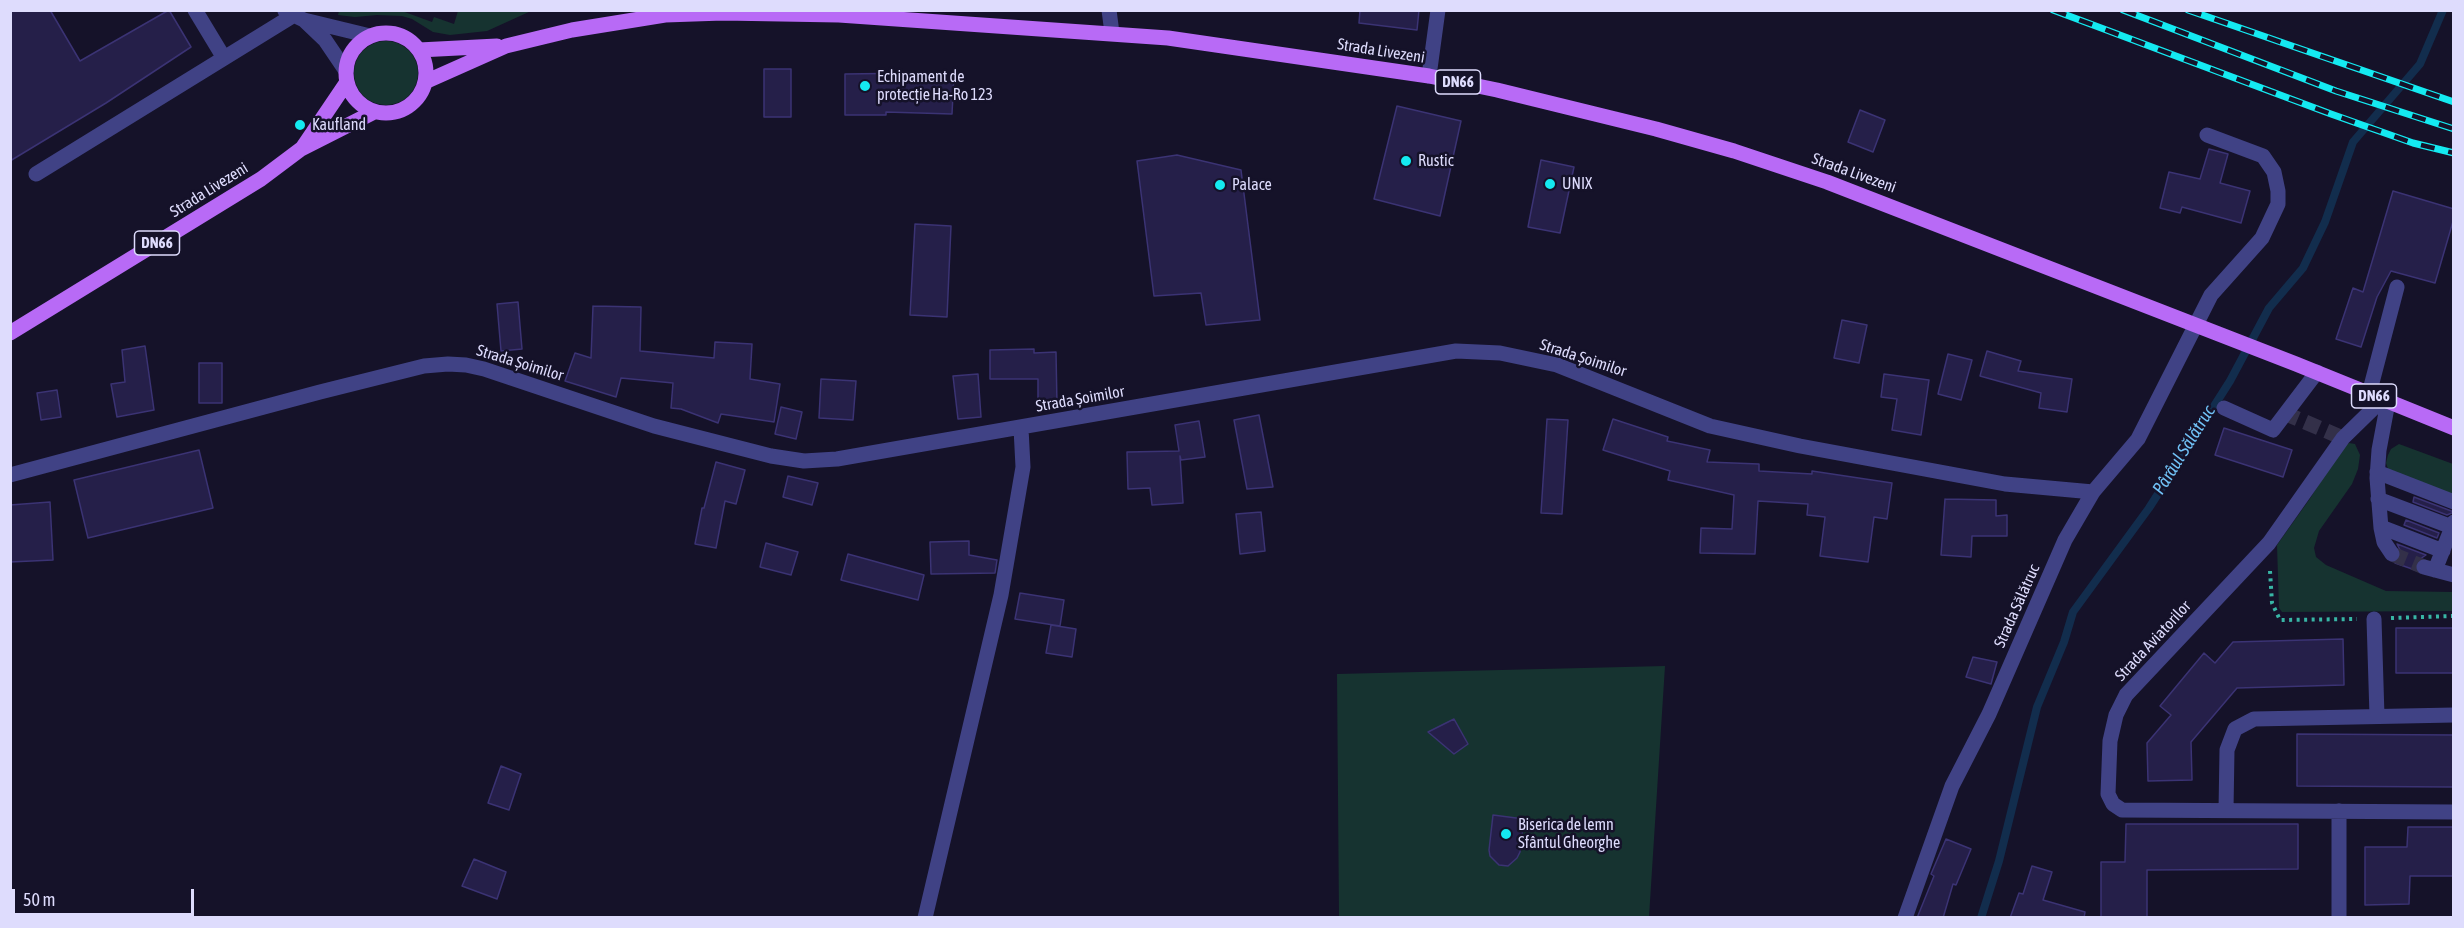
<!DOCTYPE html>
<meta charset="utf-8">
<style>
body{margin:0}
#map{position:relative;width:2464px;height:928px;overflow:hidden;background:#151229;font-family:"Asap Condensed",sans-serif}
canvas{display:block}
.frame{position:absolute;inset:0;border:12px solid #dedcfd;pointer-events:none}
.scale{position:absolute;left:12px;top:889px;width:182px;height:27px;box-sizing:border-box;border:3px solid #dedcfd;border-top:0;padding-left:8px;font-size:18px;line-height:21px;white-space:nowrap;color:#dedcfd;-webkit-text-stroke:4px #151229;paint-order:stroke}
</style>
<div id="map">
<canvas width="2464" height="928"></canvas>
<div class="frame"></div>
<div class="scale">50 m</div>
</div>
<script>
const ctx = document.querySelector('canvas').getContext('2d');
ctx.lineJoin = 'round';
function fill(path, color) { ctx.fillStyle = color; ctx.fill(path, 'evenodd'); }
const toPath = rows => new Path2D(rows.map(r => 'M' + r).join(''));
function strokePath(path, color, width, dash) { ctx.strokeStyle = color; ctx.lineWidth = width; ctx.lineCap = dash ? 'butt' : 'round'; ctx.setLineDash(dash || []); ctx.stroke(path); }
function drawText(font, color, halo, rows, align = 'center') {
  ctx.font = font + ' "Asap Condensed",sans-serif'; ctx.lineWidth = 5; ctx.setLineDash([]); ctx.textBaseline = 'middle'; ctx.strokeStyle = halo; ctx.fillStyle = color; for (const [text, x, y, turn = 0] of rows) {
    ctx.save(); ctx.translate(x, y); ctx.rotate((+turn || 0) * Math.PI / 180); ctx.textAlign = isNaN(turn) ? turn : align; if (halo) ctx.strokeText(text, 0, 0); ctx.fillText(text, 0, 0); ctx.restore();
  }
}
fill(toPath([
 [360,10,402,11,432,22,434,17,454,24,458,11,531,11,487,31,450,35,433,32,412,19,402,16,377,15,355,17,338,15,339,11],
 '354 73a32 32 0 1 1 64 0a32 32 0 1 1-64 0Z',
 [2349,443,2355,444,2360,455,2358,469,2352,484,2319,531,2314,548,2316,557,2326,565,2386,591,2453,592,2453,611,2282,612,2279,608,2277,545,2309,500,2342,448],
 [2399,444,2453,464,2453,496,2389,472,2386,463,2388,455,2391,449],
 [1665,666,1649,917,1339,917,1337,674]
]), '#163330');
strokePath(toPath([
 [1981,918,1999,861,2037,707,2064,642,2073,612,2149,508,2183,455,2230,381,2269,308,2303,268,2325,222,2353,142,2420,64,2443,10]
]), '#122d4d', 8);
const building = toPath([
 [10,10,50,10,80,61,169,10,191,47,106,103,10,161,10,10],
 [1360,10,1419,10,1417,30,1359,23,1360,10],
 [764,69,791,69,791,117,764,117,764,69],
 [918,73,954,74,952,114,886,112,886,115,845,115,845,74,918,73],
 [1397,106,1461,121,1440,216,1374,199,1397,106],
 [1860,110,1885,120,1873,152,1848,142,1860,110],
 [2209,149,2228,154,2220,183,2250,191,2241,223,2182,207,2180,213,2160,208,2169,172,2200,179,2209,149],
 [1177,155,1241,170,1260,320,1206,325,1201,293,1154,296,1137,161,1177,155],
 [1541,160,1574,167,1560,233,1528,227,1541,160],
 [2393,191,2454,209,2454,218,2435,283,2391,271,2377,297,2361,347,2336,339,2353,288,2363,292,2393,191],
 [915,224,951,226,947,317,910,315,915,224],
 [518,302,522,349,501,351,497,304,518,302],
 [593,306,641,307,640,351,714,358,715,342,752,344,750,379,780,384,774,422,721,414,718,423,681,409,671,408,673,383,621,378,616,397,565,381,575,353,591,358,593,306],
 [1842,320,1867,325,1859,363,1834,358,1842,320],
 [145,346,154,410,117,417,111,384,125,382,122,350,145,346],
 [1034,349,1034,353,1056,352,1057,405,1038,405,1038,379,990,379,990,350,1034,349],
 [1987,351,2021,361,2018,371,2072,379,2067,412,2039,408,2041,393,1980,376,1987,351],
 [1948,354,1972,360,1961,400,1938,394,1948,354],
 [199,363,222,363,222,403,199,403,199,363],
 [978,374,981,417,958,419,953,376,978,374],
 [1884,374,1929,380,1921,435,1892,430,1897,399,1881,397,1884,374],
 [821,379,856,381,853,420,819,418,821,379],
 [57,390,61,417,41,420,37,393,57,390],
 [781,407,802,412,796,439,775,434,781,407],
 [1259,415,1273,487,1247,489,1234,420,1259,415],
 [1547,419,1568,420,1562,514,1541,513,1547,419],
 [1613,419,1668,437,1667,441,1710,450,1707,462,1759,464,1759,471,1812,474,1812,471,1892,483,1887,519,1874,517,1868,562,1820,556,1825,517,1807,515,1808,504,1758,501,1755,554,1700,553,1701,528,1732,529,1734,495,1668,480,1670,471,1603,450,1613,419],
 [1199,421,1205,457,1181,460,1180,456,1183,503,1152,505,1150,488,1128,489,1127,452,1179,451,1175,425,1199,421],
 [2224,428,2292,450,2283,477,2215,455,2224,428],
 [199,450,213,508,88,538,74,480,199,450],
 [716,462,745,470,736,504,725,501,716,548,695,544,702,508,704,508,716,462],
 [788,476,818,483,812,505,783,497,788,476],
 [2414,497,2454,512,2447,515,2413,502,2414,497],
 [1945,499,1996,500,1996,516,2007,515,2007,536,1972,536,1971,557,1941,555,1945,499],
 [50,502,53,560,10,562,10,505,50,502],
 [1261,512,1265,551,1240,554,1236,514,1261,512],
 [2406,520,2439,533,2437,538,2404,525,2406,520],
 [969,541,969,555,997,560,995,573,931,574,930,542,969,541],
 [766,543,798,552,791,575,760,567,766,543],
 [2397,544,2426,555,2417,561,2415,570,2395,563,2400,559,2402,554,2397,544],
 [848,554,924,575,918,600,841,580,848,554],
 [1020,593,1064,600,1060,626,1015,619,1020,593],
 [1051,625,1076,629,1072,657,1046,653,1051,625],
 [2396,628,2454,628,2454,673,2396,673,2396,628],
 [2343,639,2344,685,2237,688,2191,742,2192,780,2148,781,2147,743,2171,715,2160,706,2204,653,2215,663,2233,642,2343,639],
 [1973,657,1997,662,1991,684,1966,677,1973,657],
 [1454,719,1468,744,1454,754,1428,732,1454,719],
 [2297,734,2454,735,2454,787,2297,786,2297,734],
 [501,766,521,774,509,810,488,803,501,766],
 [1493,815,1524,819,1520,852,1517,858,1508,866,1499,865,1490,856,1489,850,1493,815],
 [2126,824,2298,824,2298,869,2147,870,2147,918,2101,918,2101,862,2125,862,2126,824],
 [2408,827,2454,827,2454,876,2410,876,2409,904,2365,905,2365,847,2407,847,2408,827],
 [1946,839,1971,849,1956,885,1953,884,1943,918,1917,918,1934,876,1931,874,1946,839],
 [474,859,506,872,497,899,462,886,474,859],
 [2032,866,2052,872,2043,900,2085,912,2084,918,2010,918,2019,893,2023,894,2032,866]
]);
fill(building, '#251f49');
strokePath(building, '#3b3374', 1.5);
strokePath(toPath([
 [2284,413,2343,438],
 [2392,554,2424,567]
]), '#333049', 15, [15, 8]);
strokePath(toPath([
 [2270,571,2272,603,2280,620,2357,619],
 [2391,618,2454,616]
]), '#38b5a5', 4, [3, 4.5]);
strokePath(toPath([
 [195,10,224,58],
 [1109,10,1112,33],
 [285,11,304,20,370,36],
 [304,20,325,40,346,71],
 [1429,76,1438,10],
 [36,174,294,15],
 [2369,394,2397,287],
 [2382,400,2343,438,2269,543,2126,695,2116,715,2110,741,2108,794,2113,804,2122,810,2454,812],
 [2388,402,2379,450,2377,478,2381,528,2384,542,2392,554],
 [2224,408,2273,430,2317,372],
 [2377,472,2454,502],
 [10,475,320,392,424,366,448,364,466,365,484,369,654,426,771,456,804,461,837,459,1456,351,1500,353,1557,365,1710,426,1800,446,2005,484,2093,492],
 [2378,499,2452,527],
 [2381,527,2443,551],
 [2424,567,2454,575],
 [2435,570,2454,522],
 [2374,619,2377,716],
 [2226,810,2227,750,2235,729,2254,719,2454,715],
 [925,918,1001,595,1023,467,1021,428],
 [1905,918,1952,786,1989,714,2065,540,2093,492,2138,439,2211,295,2262,238,2278,204,2278,191,2274,172,2263,156,2207,135],
 [2339,918,2339,811]
]), '#404285', 15);
strokePath(toPath([
 '346 73a40 40 0 1 1 80 0a40 40 0 1 1-80 0Z',
 [419,50,497,46],
 [425,82,506,46,572,30,665,15,723,13,839,15,1168,38,1429,76,1497,90,1656,129,1734,151,1827,182,2296,364,2454,428],
 [303,147,347,82],
 [10,333,261,179,301,149,374,112]
]), '#b86af6', 15);
const rail = toPath([
 [2053,10,2331,114,2413,143,2454,153],
 [2123,10,2336,91,2454,129],
 [2188,10,2454,102]
]);
strokePath(rail, '#14eaf1', 7);
strokePath(rail, '#151229', 4.5, [14]);
for (const [x, y, r, color] of [
 [865,86,6,"#14eaf1"],
 [300,125,6,"#14eaf1"],
 [1406,161,6,"#14eaf1"],
 [1550,184,6,"#14eaf1"],
 [1220,185,6,"#14eaf1"],
 [1506,834,6,"#14eaf1"]
]) { const dot = new Path2D(); dot.arc(x, y, r, 0, 2 * Math.PI); ctx.fillStyle = color; ctx.fill(dot); strokePath(dot, '#151229', 2); }
for (const [x, y, w] of [
 [1458,82,45],
 [157,243,45],
 [2374,396,45]
]) { const box = new Path2D(); box.roundRect(x - w / 2, y - 12, w, 24, 4.5); ctx.fillStyle = '#151229'; ctx.fill(box); strokePath(box, '#dedcfd', 1.5); }
drawText('bold 15px', '#dedcfd', null, [
 ["DN66",1458,82],
 ["DN66",157,243],
 ["DN66",2374,396]
]);
drawText('16px', '#dedcfd', '#151229', [
 ["Strada Livezeni",1381,51,9],
 ["Strada Livezeni",1854,173,20],
 ["Strada Livezeni",209,190,-32],
 ["Strada Șoimilor",1583,358,18],
 ["Strada Șoimilor",520,363,17],
 ["Strada Șoimilor",1080,399,-10],
 ["Strada Sălătruc",2017,606,-66],
 ["Strada Aviatorilor",2153,641,-47]
]);
drawText('16px', '#dedcfd', '#151229', [
 ["Echipament de",877,77],
 ["protecție Ha-Ro 123",877,95],
 ["Kaufland",312,125],
 ["Rustic",1418,161],
 ["UNIX",1562,184],
 ["Palace",1232,185],
 ["Biserica de lemn",1518,825],
 ["Sfântul Gheorghe",1518,843]
], 'left');
drawText('italic 18px', '#71c2f7', '#151229', [
 ["Pârâul Sălătruc",2184,450,-58]
]);
</script>
